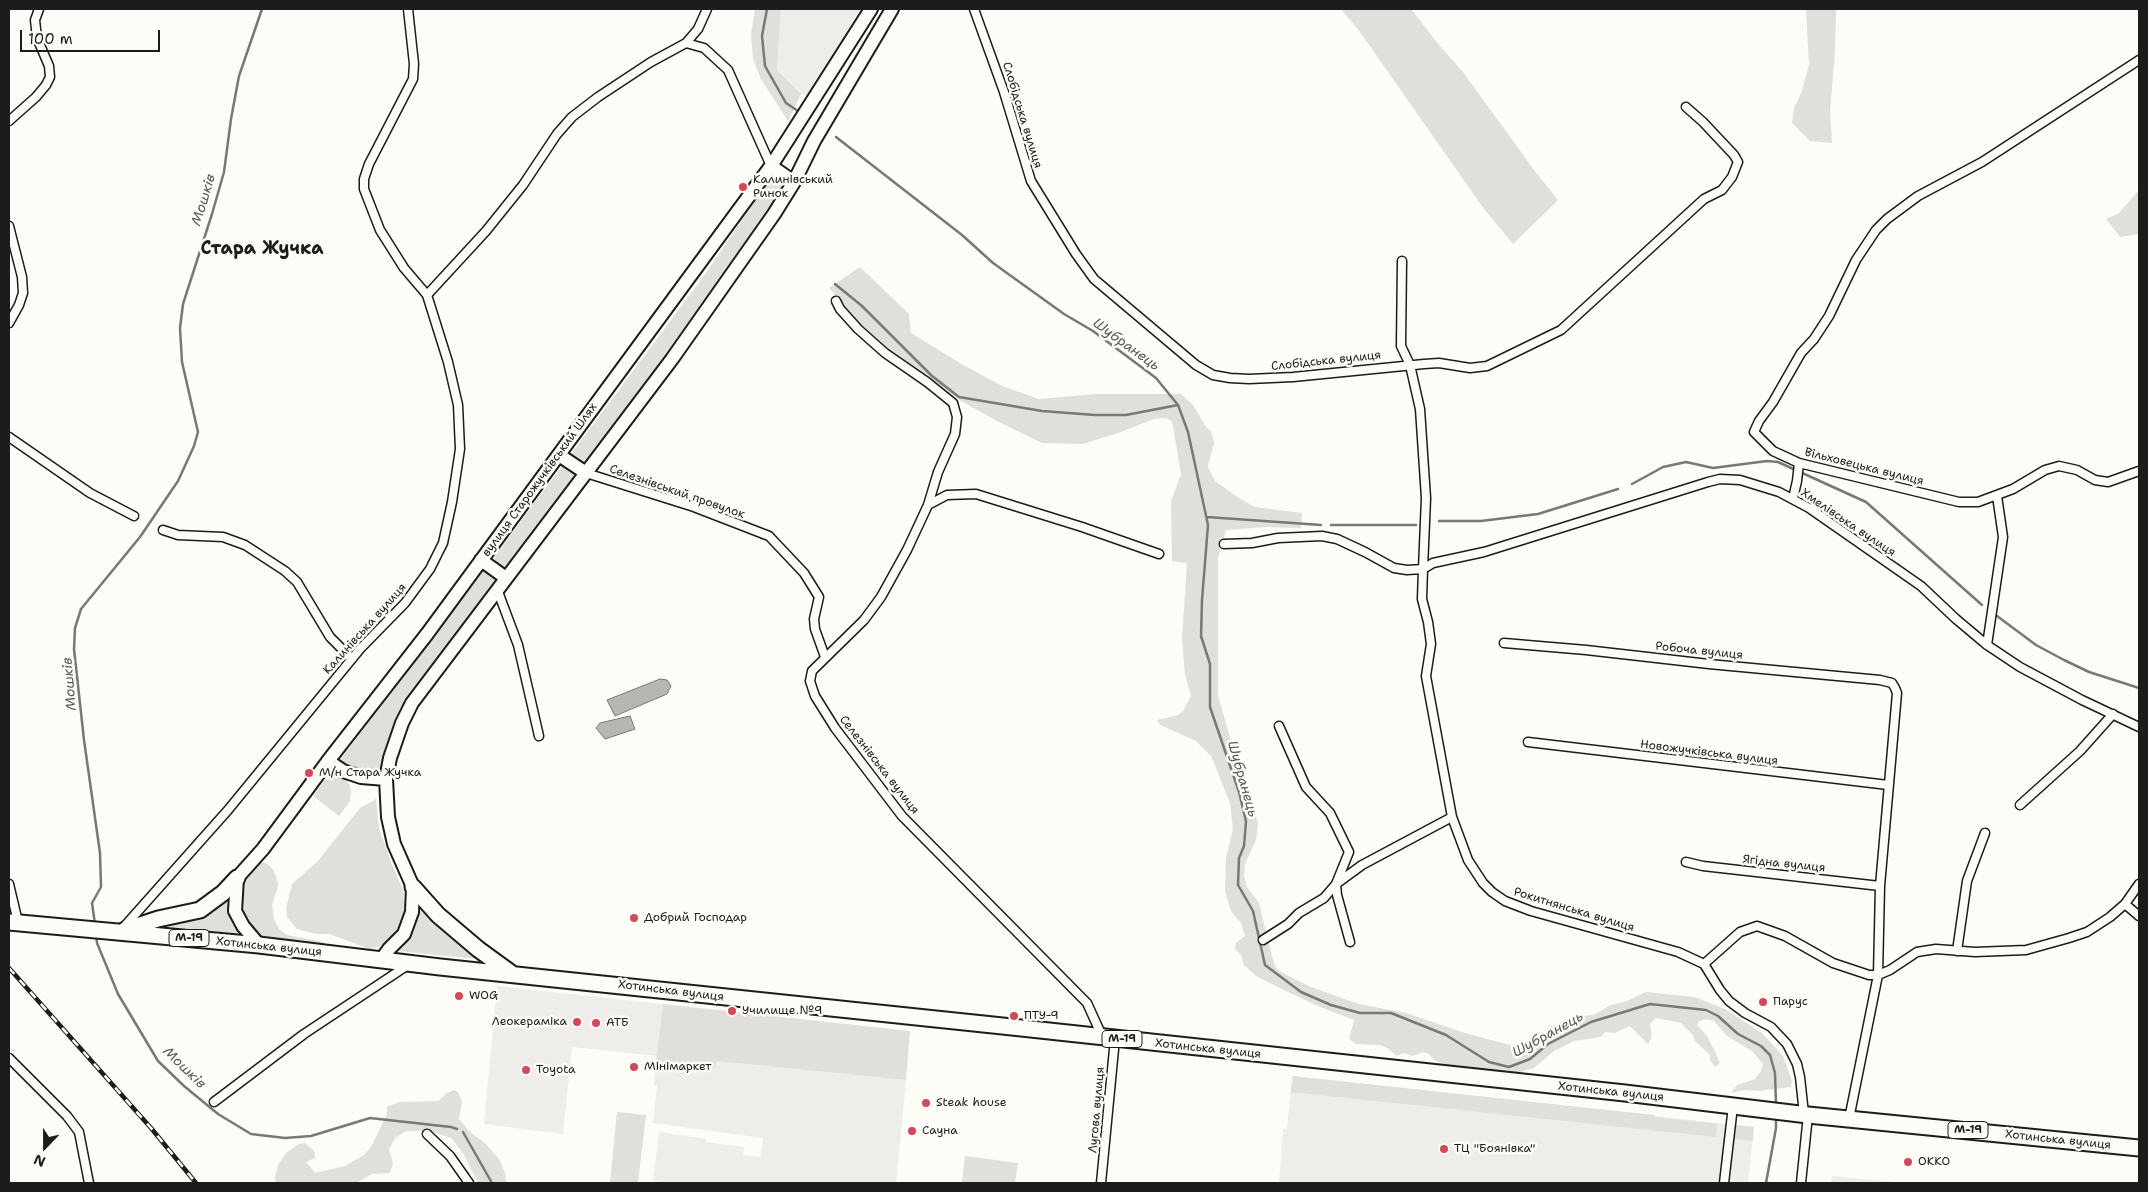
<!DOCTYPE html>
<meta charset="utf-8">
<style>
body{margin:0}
#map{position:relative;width:2148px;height:1192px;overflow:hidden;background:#fdfcf7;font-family:"Shantell Sans",sans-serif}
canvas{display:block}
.frame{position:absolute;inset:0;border:10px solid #1c1c1c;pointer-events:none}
.north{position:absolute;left:20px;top:1122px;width:50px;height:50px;-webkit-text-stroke:4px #fdfcf7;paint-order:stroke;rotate:202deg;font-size:14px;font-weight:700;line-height:20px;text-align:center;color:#1c1c1c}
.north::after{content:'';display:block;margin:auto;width:18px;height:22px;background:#1c1c1c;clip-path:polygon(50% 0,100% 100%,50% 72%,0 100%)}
.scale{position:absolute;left:20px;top:30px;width:140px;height:22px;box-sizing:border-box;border:2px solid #1c1c1c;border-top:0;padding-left:6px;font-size:15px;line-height:18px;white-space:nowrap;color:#1c1c1c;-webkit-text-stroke:4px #fdfcf7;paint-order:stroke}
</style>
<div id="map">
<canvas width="2148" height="1192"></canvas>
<div class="frame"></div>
<div class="north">N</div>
<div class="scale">100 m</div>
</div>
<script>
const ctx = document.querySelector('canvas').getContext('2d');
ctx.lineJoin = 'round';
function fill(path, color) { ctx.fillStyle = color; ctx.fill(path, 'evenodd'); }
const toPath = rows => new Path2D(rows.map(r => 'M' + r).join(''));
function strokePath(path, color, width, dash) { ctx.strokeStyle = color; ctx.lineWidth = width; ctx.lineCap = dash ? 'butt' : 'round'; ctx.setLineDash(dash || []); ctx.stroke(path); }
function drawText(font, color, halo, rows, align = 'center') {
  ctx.font = font + ' "Shantell Sans",sans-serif'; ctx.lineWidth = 5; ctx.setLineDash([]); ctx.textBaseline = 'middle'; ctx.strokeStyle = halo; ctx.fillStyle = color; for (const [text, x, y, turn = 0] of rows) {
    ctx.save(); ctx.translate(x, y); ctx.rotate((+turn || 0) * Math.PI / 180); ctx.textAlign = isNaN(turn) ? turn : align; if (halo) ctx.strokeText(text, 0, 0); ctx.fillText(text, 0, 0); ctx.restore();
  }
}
fill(toPath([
 [781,9,873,9,819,101,801,94,777,70],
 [497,986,663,1004,657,1056,572,1047,563,1134,484,1124],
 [716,1061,906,1080,896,1183,673,1183,653,1181,659,1132,706,1139,706,1142,744,1147,743,1155,761,1157,763,1138,653,1123,657,1086,654,1085,656,1062,715,1068],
 [1292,1076,1754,1127,1748,1183,1279,1183,1283,1129,1287,1129],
 [1832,1176,1904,1183,1831,1183]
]), '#eeede9');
fill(toPath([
 [755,9,781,9,777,70,801,94,788,121,761,79,753,59,751,34],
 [1341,9,1411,9,1439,45,1463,72,1534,170,1558,200,1513,244,1484,209,1360,32],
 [1806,9,1836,9,1835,51,1830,111,1832,143,1810,141,1792,123,1794,108,1802,91,1809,65],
 [774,178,780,179,783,184,783,190,667,359,586,465,581,465,573,459,571,454,706,273,769,180],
 [2139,190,2139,234,2120,237,2106,219,2118,214],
 [860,267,909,314,911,333,958,362,1002,386,1039,399,1095,394,1181,394,1193,405,1206,427,1211,431,1214,443,1208,467,1215,481,1239,498,1255,507,1302,513,1301,528,1267,527,1226,530,1218,558,1218,695,1230,738,1252,800,1258,824,1256,840,1245,864,1244,876,1247,887,1259,903,1271,952,1275,966,1279,971,1311,987,1359,1004,1406,1013,1465,1033,1514,1046,1533,1040,1551,1029,1583,1016,1593,1015,1611,1005,1627,1001,1646,992,1695,997,1725,1009,1762,1033,1783,1056,1792,1081,1791,1087,1759,1091,1744,1090,1731,1093,1737,1085,1755,1079,1761,1071,1763,1064,1752,1051,1727,1036,1714,1021,1706,1019,1699,1021,1697,1025,1707,1036,1716,1054,1720,1063,1715,1067,1710,1060,1710,1055,1695,1041,1692,1034,1681,1023,1656,1018,1650,1024,1652,1037,1648,1044,1630,1026,1615,1033,1605,1032,1601,1037,1574,1041,1554,1051,1534,1068,1520,1072,1512,1074,1461,1071,1434,1060,1429,1054,1423,1052,1413,1056,1404,1053,1396,1056,1389,1049,1380,1045,1356,1044,1349,1039,1354,1020,1320,1007,1284,990,1256,976,1244,965,1241,955,1235,949,1236,943,1245,936,1241,923,1231,911,1225,891,1226,858,1233,829,1230,803,1211,756,1196,741,1160,725,1157,720,1178,715,1183,711,1191,696,1185,675,1182,638,1187,563,1172,561,1171,501,1181,474,1172,421,1165,418,1154,419,1121,432,1083,444,1042,443,999,422,961,401,906,365,864,329,829,288],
 [562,466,572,470,576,477,508,568,498,565,494,557],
 [484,570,494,575,497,584,444,652,381,771,372,772,351,769,341,763,340,760],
 [338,776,345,779,350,785,351,792,350,801,339,816,313,796,324,781,330,777],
 [376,799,379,828,392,865,403,890,405,905,403,918,398,928,392,936,379,947,370,949,329,934,317,934,297,929,287,917,286,908,292,884,317,862,360,808],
 [260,862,266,863,272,868,276,876,278,886,272,905,274,919,279,929,287,935,324,942,325,945,263,937,255,932,246,921,240,902,242,885,251,870],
 [229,895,230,904,244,936,166,926,168,921,200,913,218,906],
 [418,903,432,921,476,959,398,951,404,945,416,925],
 [663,1004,910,1031,906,1080,716,1061,715,1068,656,1062],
 [1293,1076,1654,1115,1655,1117,1717,1124,1716,1137,1291,1092],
 [454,1090,458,1092,462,1101,459,1119,471,1133,485,1143,499,1159,505,1173,506,1183,478,1183,463,1153,451,1138,430,1131,406,1131,395,1138,389,1149,393,1163,390,1173,372,1174,356,1183,276,1183,275,1177,278,1165,286,1153,299,1144,305,1143,315,1152,315,1158,306,1162,315,1173,345,1166,364,1155,371,1147,387,1114,387,1107,399,1102,439,1101,445,1094],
 [617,1112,646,1115,638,1183,610,1183],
 [1736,1125,1754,1127,1753,1141,1735,1139],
 [965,1156,1018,1163,1015,1183,958,1183,962,1182]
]), '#e0dfdb');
const water = toPath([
 [660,679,667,680,671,686,667,694,615,716,607,700,660,679],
 [630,716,635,729,605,739,596,728,600,723,630,716]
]);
fill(water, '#b7b6b2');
strokePath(water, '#797876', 1);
strokePath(toPath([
 [767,9,762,36,765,66,786,103,798,111],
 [836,137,962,235,993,263,1064,314,1093,331,1156,378,1178,405,1188,432,1208,525,1202,600,1201,636,1210,664,1210,707,1239,792,1246,821,1244,846,1239,858,1238,885,1253,911,1265,965,1301,992,1331,1005,1360,1013,1391,1013,1446,1035,1489,1062,1509,1067,1530,1059,1548,1044,1591,1022,1650,1004,1706,1010,1718,1016,1738,1034,1761,1046,1770,1055,1775,1073,1776,1105],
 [835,284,862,306,932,376,959,397,1042,411,1095,415,1126,415,1178,405],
 [1632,484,1663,467,1686,462,1713,468,1767,461,1778,462,1866,502,1982,605],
 [1207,517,1321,525],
 [1439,521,1481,521,1538,514,1618,489],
 [1331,525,1416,525],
 [1997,616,2036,645,2064,660,2089,672,2139,688],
 [95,924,92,903,101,887,100,853,84,740,74,649,75,628,81,609,140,537,178,481,194,446,198,432,182,362,180,328,183,304,212,214,224,172,231,119,239,76,262,9],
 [96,934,97,943,118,994,158,1061,184,1086,218,1114,251,1134,285,1138,311,1136,370,1118,451,1127,457,1129],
 [463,1132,492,1183],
 [1766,1183,1776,1128,1776,1116]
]), '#797876', 2.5);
const street = toPath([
 [707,9,698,29,686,43,704,48,728,70,771,166],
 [974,9,1004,92,1031,181,1076,254,1094,279,1196,365,1213,375,1230,378,1249,379,1293,377,1424,364,1439,363,1470,368,1487,366,1561,330,1704,199,1722,190,1732,177,1738,162,1734,155,1703,122,1686,107],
 [2139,60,1982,162,1918,196,1887,219,1876,230,1856,260,1829,316,1814,339,1801,353,1773,402,1759,421,1754,432,1773,451,1799,463,1959,502,1978,502,2013,489,2045,470,2059,466,2077,470,2095,480,2108,482,2139,471],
 [9,121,36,97,46,85,50,77,49,66,37,38,35,20,39,9],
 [9,226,22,277,23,293,19,305,9,323],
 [1402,261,1401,346,1410,365,1420,409,1426,498,1423,569],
 [427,295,486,231,523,185,557,134,572,117,598,97,651,62,686,43],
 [836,301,840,309,858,329,885,353,927,382,953,403,957,417,955,434,938,472,928,505,907,550,881,597,864,620,812,671,810,681,815,696,835,728,902,816,1087,1003,1102,1036],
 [9,437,90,493,134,516],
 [586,473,694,507,769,536,804,573,819,597,814,619,815,629,825,657],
 [1793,498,1797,481,1799,463],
 [928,505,947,495,976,494,1082,527,1159,554],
 [163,530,178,535,223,537,245,545,285,571,297,582,330,637,352,659],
 [1224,544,1252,543,1278,538,1322,536,1337,539,1365,552,1394,568,1407,570,1423,569,1422,599,1428,622,1431,644,1426,676,1452,817,1468,860,1483,883,1492,892,1505,901,1531,911,1678,952,1704,964,1740,932,1757,926,1785,936,1833,963,1869,975,1878,975,1890,970,1917,952,1936,949,1975,952,2026,950,2069,938,2087,932,2110,917,2125,904,2139,884],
 [1423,569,1433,563,1484,552,1708,482,1720,479,1740,480,1779,492,1809,508,1921,586,1956,619,1987,645,2020,667,2082,700,2139,727],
 [497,589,518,645,539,736],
 [1504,643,1586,650,1709,664,1880,680,1892,683,1895,688,1897,693,1880,886,1878,975,1849,1119],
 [1987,645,2003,537,1997,496],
 [1279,726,1306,787,1330,813,1349,852,1336,884,1337,895,1350,942],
 [1528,742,1888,785],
 [2020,805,2080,751,2113,714],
 [1686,862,1703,866,1880,886],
 [9,884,18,922],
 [2125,904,2139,916],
 [123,928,228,810,360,649,405,603,430,569,443,543,452,502,460,449,458,405,448,362,427,295,404,268,380,230,364,189,364,179,369,164,413,79,414,64,408,9],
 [1263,940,1288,924,1299,913,1324,898,1336,884,1362,865,1452,817],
 [1957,951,1967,881,1985,833],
 [1704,964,1720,990,1729,1001,1745,1013,1771,1027,1787,1044,1797,1064,1800,1077,1804,1114],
 [9,1058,67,1116,79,1132,89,1183],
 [214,1102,304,1034,408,965],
 [427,1134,450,1156,469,1183],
 [1101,1183,1115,1039],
 [1724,1183,1733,1106],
 [1801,1183,1808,1115]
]);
const primary = toPath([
 [771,166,794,182],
 [559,455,586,473],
 [481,560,506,578],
 [328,761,343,771,361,777,386,779],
 [259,945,243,926,235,911,237,878,263,849,328,761,427,634,771,166,871,9],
 [381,960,389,949,404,934,412,912,413,887,394,844,388,817,386,779,390,758,402,723,412,703,672,359,774,214,794,182,814,141,892,9]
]);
const highway = toPath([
 [413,887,438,915,478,949,511,973],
 [9,922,259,945,440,967,1012,1027,1625,1093,1808,1115,2139,1148],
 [125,930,158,919,200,910,223,893,237,878]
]);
strokePath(street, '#1c1c1c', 11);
strokePath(primary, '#1c1c1c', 16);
strokePath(highway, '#1c1c1c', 19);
strokePath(street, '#fdfcf7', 8);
strokePath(primary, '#fdfcf7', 12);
strokePath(highway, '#fdfcf7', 15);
const rail = toPath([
 [9,968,151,1128,196,1183]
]);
strokePath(rail, '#1c1c1c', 4.5);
strokePath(rail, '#fdfcf7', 2.5, [8]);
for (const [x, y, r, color] of [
 [743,187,5,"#d1495b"],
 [309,773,5,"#d1495b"],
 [634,918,5,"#d1495b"],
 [459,996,5,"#d1495b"],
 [1763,1002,5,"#d1495b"],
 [732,1011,5,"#d1495b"],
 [1014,1016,5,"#d1495b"],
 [577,1022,5,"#d1495b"],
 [596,1023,5,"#d1495b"],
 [634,1067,5,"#d1495b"],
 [526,1070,5,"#d1495b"],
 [926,1103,5,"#d1495b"],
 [912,1131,5,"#d1495b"],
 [1444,1149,5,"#d1495b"],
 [1908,1162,5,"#d1495b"]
]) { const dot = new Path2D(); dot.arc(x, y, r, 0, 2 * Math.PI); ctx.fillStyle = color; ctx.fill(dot); strokePath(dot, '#fdfcf7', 2); }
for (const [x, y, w] of [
 [189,938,40],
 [1122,1039,40],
 [1968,1130,40]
]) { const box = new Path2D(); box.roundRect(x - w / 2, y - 8.5, w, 17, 4); ctx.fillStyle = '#fdfcf7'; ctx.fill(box); strokePath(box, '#1c1c1c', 1); }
drawText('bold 11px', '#1c1c1c', null, [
 ["М-19",189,938],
 ["М-19",1122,1039],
 ["М-19",1968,1130]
]);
drawText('12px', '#1c1c1c', '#fdfcf7', [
 ["Слобідська вулиця",1022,115,73],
 ["Слобідська вулиця",1326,361,-6],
 ["Вільховецька вулиця",1864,467,14],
 ["вулиця Старожучківський Шлях",540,480,-54],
 ["Селезнівський провулок",677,492,19],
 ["Хмелівська вулиця",1848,523,34],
 ["Калинівська вулиця",365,629,-48],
 ["Робоча вулиця",1699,651,6],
 ["Новожучківська вулиця",1709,753,7],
 ["Селезнівська вулиця",879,765,52],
 ["Ягідна вулиця",1784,864,6],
 ["Рокитнянська вулиця",1574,910,17],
 ["Хотинська вулиця",269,947,6],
 ["Хотинська вулиця",671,991,7],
 ["Хотинська вулиця",1208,1049,6],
 ["Хотинська вулиця",1611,1092,6],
 ["Лугова вулиця",1097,1110,-85],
 ["Хотинська вулиця",2058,1140,6]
]);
drawText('12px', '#1c1c1c', '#fdfcf7', [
 ["Калинівський",753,180],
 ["Ринок",753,194],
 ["М/н Стара Жучка",319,773],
 ["Добрий Господар",644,918],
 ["WOG",469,996],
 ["Парус",1773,1002],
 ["Училище №9",742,1011],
 ["ПТУ-9",1024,1016],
 ["Леокераміка",567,1022,"right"],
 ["АТБ",606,1023],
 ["Мінімаркет",644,1067],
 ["Toyota",536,1070],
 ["Steak house",936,1103],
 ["Сауна",922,1131],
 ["ТЦ \"Боянівка\"",1454,1149],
 ["ОККО",1918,1162]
], 'left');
drawText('italic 14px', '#5a5a58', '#fdfcf7', [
 ["Мошків",204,200,-73],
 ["Шубранець",1126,345,36],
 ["Мошків",70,684,-95],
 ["Шубранець",1242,779,74],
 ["Шубранець",1548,1035,-29],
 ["Мошків",184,1068,44]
]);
drawText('bold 18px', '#1c1c1c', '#fdfcf7', [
 ["Стара Жучка",262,249]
]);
</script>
